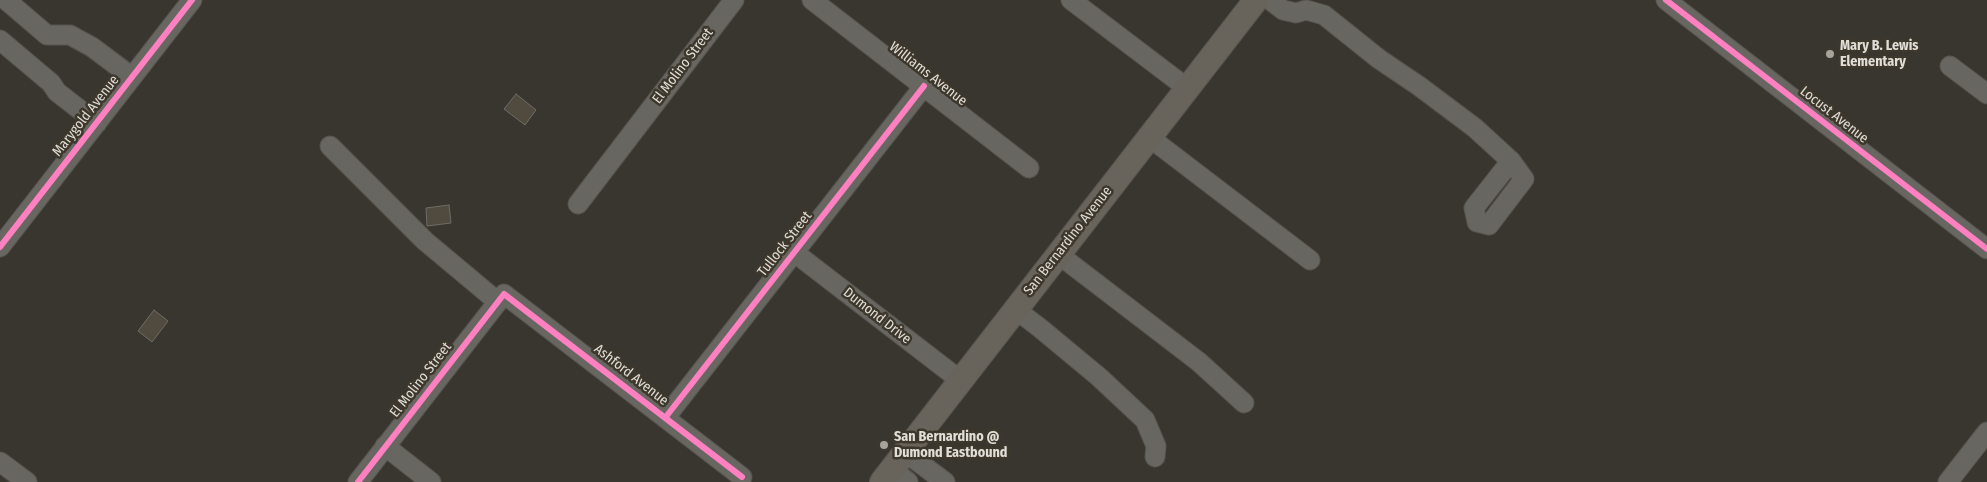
<!DOCTYPE html>
<style>
body{margin:0}
canvas{display:block;background:#393630}
</style>
<canvas width="1987" height="482"></canvas>
<script>
const ctx = document.querySelector('canvas').getContext('2d');
ctx.lineJoin = 'round';
function fill(path, color) { ctx.fillStyle = color; ctx.fill(path, 'evenodd'); }
const toPath = rows => new Path2D(rows.map(r => 'M' + r).join(''));
function strokePath(path, color, width, dash) { ctx.strokeStyle = color; ctx.lineWidth = width; ctx.lineCap = dash ? 'butt' : 'round'; ctx.setLineDash(dash || []); ctx.stroke(path); }
function drawText(font, color, halo, rows, align = 'center') {
  ctx.font = font + ' "Fira Sans Condensed",sans-serif'; ctx.lineWidth = 5; ctx.setLineDash([]); ctx.textBaseline = 'middle'; ctx.strokeStyle = halo; ctx.fillStyle = color; for (const [text, x, y, turn = 0] of rows) {
    ctx.save(); ctx.translate(x, y); ctx.rotate((+turn || 0) * Math.PI / 180); ctx.textAlign = isNaN(turn) ? turn : align; if (halo) ctx.strokeText(text, 0, 0); ctx.fillText(text, 0, 0); ctx.restore();
  }
}
const building = toPath([
 [516,94,536,110,525,125,504,109,516,94],
 [449,205,451,223,427,226,426,208,449,205],
 [154,310,168,321,152,342,138,331,154,310]
]);
fill(building, '#514a3e');
strokePath(building, '#6e6c67', 1);
const minor = toPath([
 [6,0,47,35,70,35,92,47,132,77],
 [812,0,1029,168],
 [1071,0,1187,88],
 [1270,0,1283,10,1296,13,1306,10,1324,15,1379,59,1419,86,1475,128,1511,161,1524,179,1489,225,1477,222,1474,208,1511,161],
 [1666,0,1987,249],
 [0,40,51,83,57,92,97,123],
 [1950,66,1987,94],
 [1149,137,1310,260],
 [330,146,425,241,498,302],
 [578,204,734,0],
 [0,247,192,0],
 [795,253,960,380],
 [1058,254,1199,362,1244,403],
 [1015,309,1040,328,1099,377,1145,420,1156,446,1155,457],
 [665,418,924,86],
 [385,446,431,482],
 [905,452,945,482],
 [0,462,27,482],
 [892,469,908,482],
 [358,482,504,294,742,477],
 [1948,482,1987,432]
]);
const major = toPath([
 [882,482,1256,0]
]);
strokePath(minor, '#57544e', 21);
strokePath(major, '#57544e', 26);
strokePath(minor, '#686661', 19);
strokePath(major, '#69645b', 24);
strokePath(toPath([
 [1666,0,1987,249],
 [0,247,192,0],
 [665,418,924,86],
 [358,482,504,294,742,477]
]), '#ff80c0', 6);
for (const [x, y, r, color] of [
 [1830,54,5,"#a6a39d"],
 [884,445,5,"#a6a39d"]
]) { const dot = new Path2D(); dot.arc(x, y, r, 0, 2 * Math.PI); ctx.fillStyle = color; ctx.fill(dot); strokePath(dot, '#3d372c', 2); }
drawText('bold 14px', '#e1ded7', '#3d372c', [
 ["Mary B. Lewis",1840,46],
 ["Elementary",1840,62],
 ["San Bernardino @",894,437],
 ["Dumond Eastbound",894,453]
], 'left');
drawText('14px', '#e1ded7', '#3d372c', [
 ["El Molino Street",683,66,-53],
 ["Williams Avenue",928,74,38],
 ["Locust Avenue",1834,115,38],
 ["Marygold Avenue",86,116,-52],
 ["San Bernardino Avenue",1068,241,-52],
 ["Tullock Street",785,244,-52],
 ["Dumond Drive",877,316,38],
 ["Ashford Avenue",631,375,38],
 ["El Molino Street",421,380,-52]
]);
</script>
